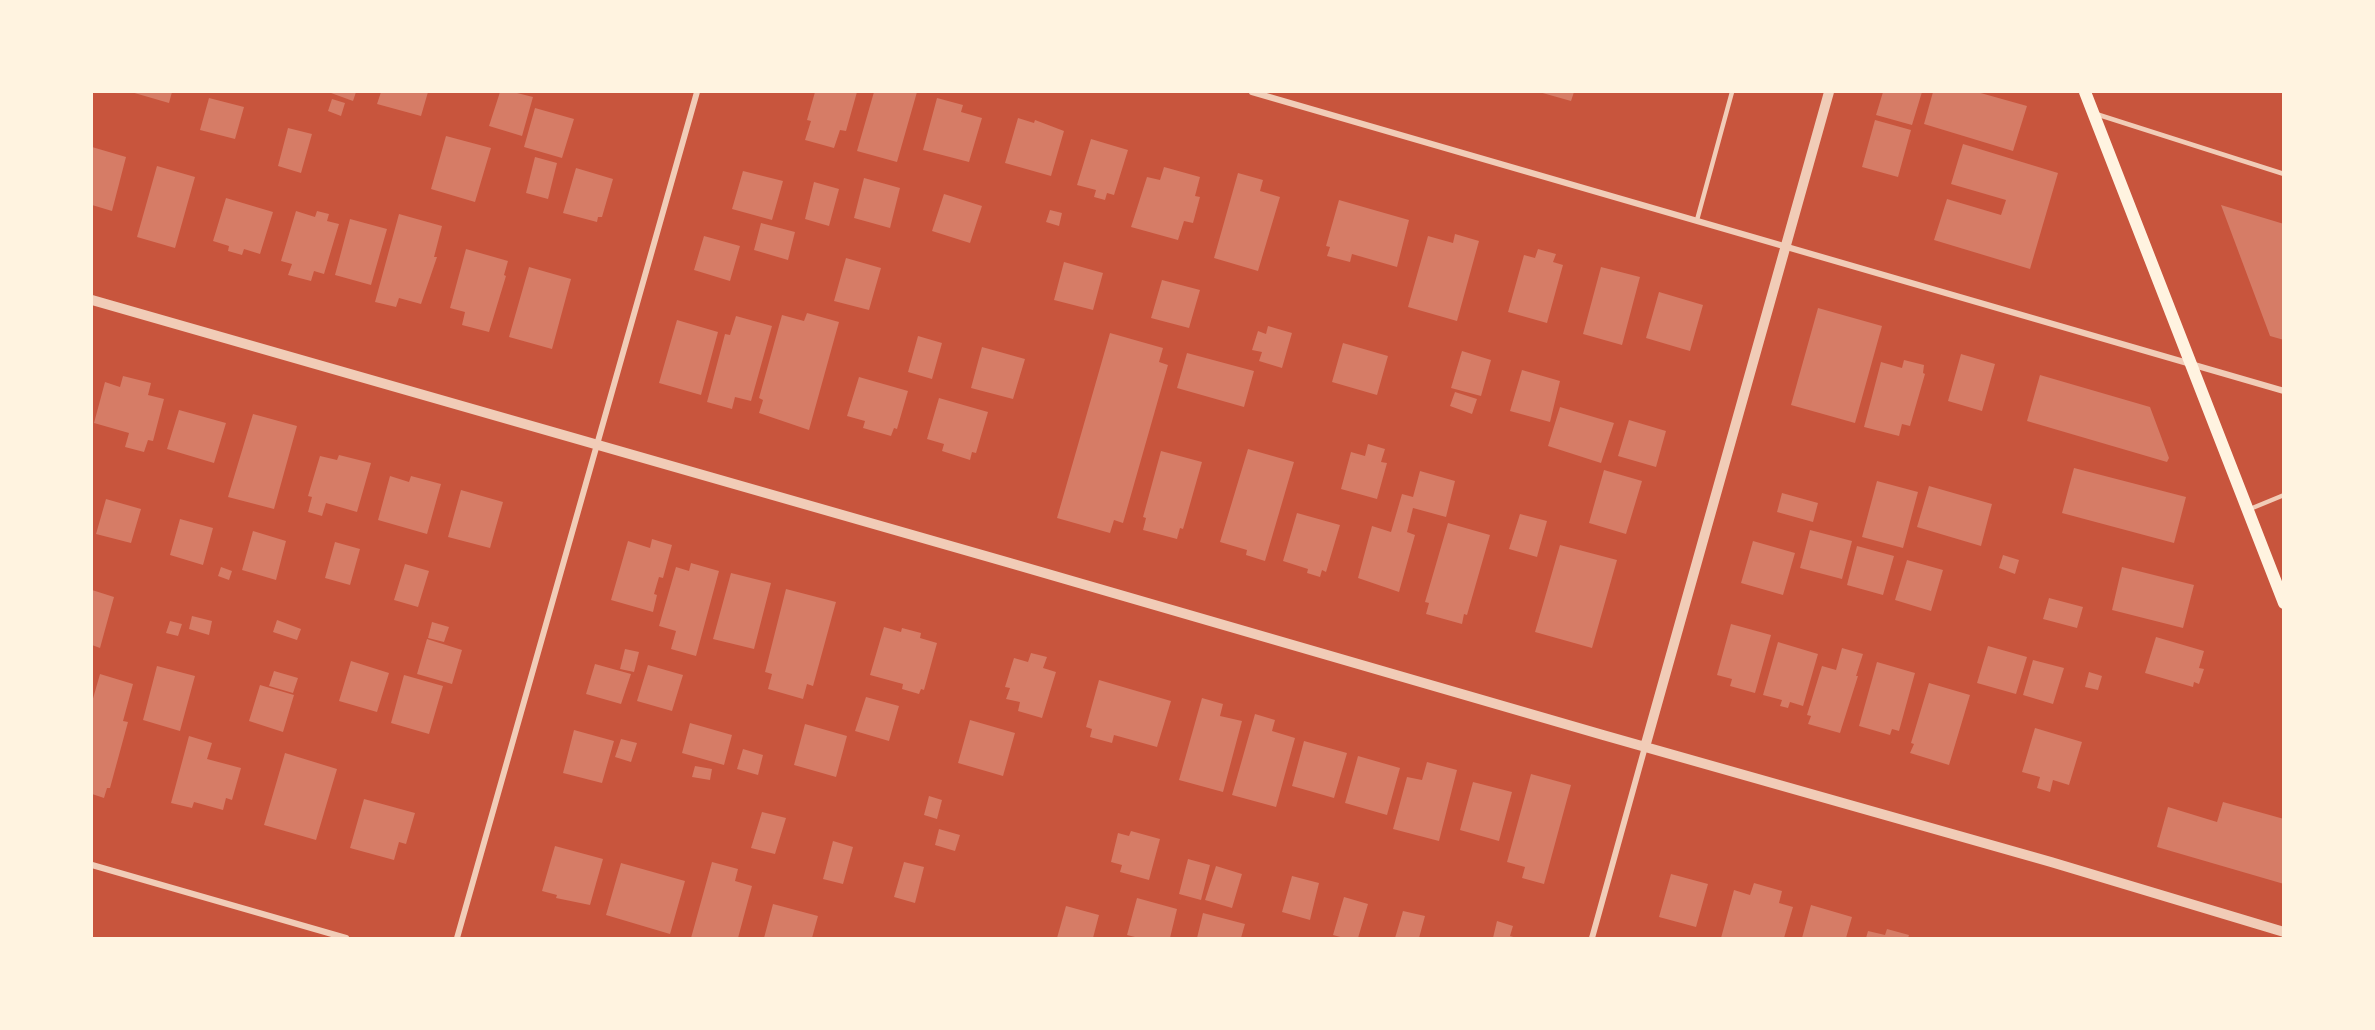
<!DOCTYPE html>
<style>
body{margin:0}
#map{position:relative;width:2375px;height:1030px;overflow:hidden;background:#c8553d;font-family:Helvetica,sans-serif}
canvas{display:block}
.frame{position:absolute;inset:0;border:93px solid #fff3e0;pointer-events:none}
</style>
<div id="map">
<canvas width="2375" height="1030"></canvas>
<div class="frame"></div>
</div>
<script>
const ctx = document.querySelector('canvas').getContext('2d');
ctx.lineJoin = 'round';
function fill(path, color) { ctx.fillStyle = color; ctx.fill(path, 'evenodd'); }
const toPath = rows => new Path2D(rows.map(r => 'M' + r).join(''));
function strokePath(path, color, width, dash) { ctx.strokeStyle = color; ctx.lineWidth = width; ctx.lineCap = dash ? 'butt' : 'round'; ctx.setLineDash(dash || []); ctx.stroke(path); }
fill(toPath([
 [131,92,172,92,169,103],
 [331,92,356,92,353,101,331,93],
 [381,92,428,92,421,116,377,104],
 [500,92,513,92,533,97,522,136,489,126],
 [815,92,857,92,846,131,840,130,834,148,805,140,811,121,807,120],
 [874,92,917,92,897,162,857,151],
 [1539,92,1574,92,1571,101],
 [1883,92,1922,92,1912,125,1876,115],
 [1933,92,1977,92,2027,106,2013,151,1924,124],
 [209,98,244,107,235,139,200,130],
 [937,98,963,105,961,112,982,118,969,162,923,150],
 [332,99,345,103,341,116,328,111],
 [535,108,574,119,562,158,524,147],
 [1018,118,1034,123,1035,120,1064,131,1051,176,1005,163],
 [1875,120,1911,130,1898,177,1862,167],
 [288,128,312,134,301,173,278,166],
 [446,136,491,148,475,202,431,189],
 [1091,139,1128,150,1114,195,1107,193,1105,200,1094,197,1096,190,1077,185],
 [1963,144,2058,173,2030,269,1934,240,1947,199,2001,215,2006,200,1951,184],
 [92,147,126,157,112,211,92,205],
 [535,157,557,163,548,199,526,193],
 [157,166,195,177,175,248,137,237],
 [1164,167,1200,177,1195,196,1200,197,1193,223,1184,221,1178,240,1131,227,1147,177,1160,180],
 [576,168,613,179,602,217,598,217,597,222,563,213],
 [743,171,783,181,772,220,732,209],
 [1238,173,1263,180,1260,191,1280,197,1258,271,1214,258],
 [864,178,900,188,890,228,854,218],
 [814,182,839,189,829,226,805,219],
 [944,194,982,206,970,243,932,231],
 [226,198,273,212,260,254,244,249,242,255,228,251,229,246,213,241],
 [1339,200,1409,220,1397,267,1352,254,1350,262,1327,256,1330,247,1326,246],
 [2221,205,2284,224,2284,340,2270,336],
 [1050,210,1062,213,1059,226,1046,222],
 [296,211,315,217,317,211,329,214,327,221,339,224,324,274,314,271,311,281,288,275,292,264,281,261],
 [399,214,442,226,434,257,437,257,421,304,399,298,396,307,375,302],
 [350,219,387,229,371,285,335,275],
 [761,223,795,232,788,260,754,250],
 [1455,234,1479,241,1457,321,1408,307,1428,236,1453,243],
 [704,236,740,246,730,281,694,270],
 [466,249,508,261,504,275,506,276,489,332,462,325,465,312,450,308],
 [1538,249,1556,254,1553,262,1563,265,1547,323,1508,312,1524,255,1535,258],
 [846,258,881,268,869,310,834,301],
 [1064,262,1103,273,1093,310,1054,300],
 [529,267,571,279,552,349,509,337],
 [1601,267,1640,277,1622,345,1583,334],
 [1162,280,1200,290,1189,328,1151,318],
 [1659,292,1703,305,1690,351,1646,338],
 [1818,308,1882,326,1855,423,1791,405],
 [807,313,839,322,809,430,759,413,763,400,759,398,782,315,804,321],
 [736,316,772,326,751,401,735,397,732,409,707,402,725,334,730,335],
 [677,320,718,332,701,395,659,383],
 [1268,326,1292,333,1282,368,1259,361,1262,352,1252,350,1258,331,1266,334],
 [1110,333,1163,348,1159,362,1168,365,1123,523,1114,520,1110,533,1057,518],
 [918,336,942,343,932,379,908,372],
 [1343,343,1388,356,1377,395,1332,382],
 [982,347,1025,359,1013,399,971,388],
 [1462,351,1491,360,1481,396,1451,388],
 [1187,353,1254,371,1244,407,1177,388],
 [1961,354,1995,364,1982,411,1948,401],
 [1904,360,1924,365,1923,373,1925,374,1910,426,1902,424,1899,436,1864,427,1881,362,1902,368],
 [1522,370,1560,381,1550,422,1510,411],
 [2040,375,2150,407,2169,458,2167,462,2027,421],
 [123,376,151,383,148,395,164,399,153,441,148,440,144,452,125,447,129,433,94,423,105,382,120,387],
 [859,377,908,391,897,429,894,428,891,436,863,428,865,421,847,416],
 [1455,392,1477,399,1472,414,1450,406],
 [939,398,988,412,976,453,972,452,970,460,942,451,944,444,927,439],
 [1560,407,1614,423,1601,463,1548,446],
 [179,410,226,423,214,463,167,449],
 [253,414,297,426,274,509,228,497],
 [1629,420,1666,431,1656,467,1618,456],
 [1368,444,1385,449,1381,462,1387,463,1377,499,1341,489,1351,452,1365,456],
 [1248,449,1294,462,1265,561,1246,555,1247,550,1220,542],
 [1161,451,1202,462,1183,529,1180,528,1177,539,1143,530,1146,518,1143,517],
 [339,455,371,463,357,512,326,503,322,516,308,512,312,497,308,496,320,456,337,460],
 [2074,468,2186,497,2174,543,2062,513],
 [1604,470,1642,481,1626,534,1589,523],
 [1420,471,1455,481,1446,517,1413,508,1407,532,1415,535,1399,592,1358,578,1372,526,1391,532,1402,494,1413,497],
 [390,476,409,482,411,476,441,484,427,534,378,520],
 [1877,481,1918,492,1903,548,1862,537],
 [1929,486,1992,504,1981,546,1917,527],
 [461,490,503,502,490,548,448,537],
 [1782,493,1818,503,1813,522,1777,512],
 [106,499,141,509,131,543,96,534],
 [1297,513,1340,525,1326,572,1322,570,1320,577,1307,573,1308,569,1283,561],
 [1520,514,1547,521,1537,557,1509,549],
 [180,519,213,528,203,565,170,555],
 [1448,523,1490,535,1467,615,1464,614,1462,624,1426,614,1429,603,1425,602],
 [1810,530,1852,541,1842,579,1800,568],
 [253,531,286,541,276,580,242,570],
 [652,539,672,545,663,578,659,577,654,594,657,595,653,612,611,600,628,541,650,548],
 [1753,541,1795,553,1783,595,1741,583],
 [335,542,360,549,350,585,325,578],
 [1560,545,1617,560,1592,648,1535,632],
 [1857,546,1894,556,1883,595,1847,585],
 [2003,555,2019,560,2015,574,1999,568],
 [1907,560,1943,570,1931,611,1895,600],
 [691,563,719,571,696,656,671,649,676,631,659,626,676,567,689,571],
 [405,564,429,571,418,607,394,600],
 [221,567,232,571,229,580,218,576],
 [2122,567,2194,585,2183,628,2112,610],
 [731,573,771,583,754,649,713,639],
 [786,589,836,602,813,686,807,684,803,699,768,689,772,674,765,672],
 [92,590,114,597,100,648,92,645],
 [2049,598,2083,607,2077,628,2043,619],
 [192,616,212,621,209,635,189,629],
 [277,620,301,629,297,640,273,632],
 [170,621,182,624,178,636,166,633],
 [432,622,449,627,444,642,428,638],
 [1731,624,1771,635,1755,693,1730,686,1732,679,1717,675],
 [884,627,901,632,902,628,921,633,920,638,937,643,924,690,921,689,919,694,902,689,903,684,870,675],
 [2156,637,2204,651,2199,668,2204,669,2199,684,2194,682,2193,687,2145,673],
 [427,639,462,650,452,684,417,674],
 [1778,642,1818,654,1803,706,1790,702,1788,708,1780,706,1782,700,1763,695],
 [1988,646,2027,657,2016,694,1977,683],
 [1842,648,1863,654,1856,676,1858,676,1840,733,1808,724,1811,716,1807,715,1822,666,1836,670],
 [625,649,639,652,634,672,620,669],
 [1031,653,1047,657,1043,668,1056,672,1042,718,1018,711,1020,702,1006,699,1010,688,1005,687,1014,658,1028,662],
 [2033,660,2064,668,2053,704,2023,695],
 [351,661,389,673,377,712,339,701],
 [1877,662,1915,673,1899,731,1892,729,1890,735,1859,726],
 [595,664,631,674,621,704,586,694],
 [648,665,683,675,672,711,637,701],
 [157,666,195,676,180,731,143,720],
 [274,671,298,678,293,693,269,686],
 [2089,672,2102,676,2098,690,2085,687],
 [100,674,133,684,123,721,128,722,110,788,107,788,104,798,92,794,92,702],
 [404,675,443,686,429,734,391,723],
 [1099,680,1171,701,1157,747,1114,735,1112,743,1090,737,1092,729,1086,727],
 [1929,683,1970,695,1949,765,1910,753,1914,744,1911,743],
 [260,685,294,695,283,732,249,721],
 [866,697,899,706,889,741,855,731],
 [1202,698,1223,704,1220,716,1242,721,1223,792,1179,780],
 [1255,714,1275,720,1272,731,1295,738,1276,807,1232,795],
 [970,720,1015,733,1003,776,958,763],
 [690,723,732,735,724,765,682,753],
 [805,724,847,736,836,777,794,765],
 [2035,728,2082,742,2069,785,2053,780,2050,792,2037,788,2040,777,2022,772],
 [574,730,614,741,602,783,563,773],
 [189,736,212,743,207,759,241,768,232,800,226,798,223,810,194,802,192,808,171,803],
 [621,739,637,743,631,762,615,757],
 [1304,741,1347,753,1334,798,1292,786],
 [743,749,763,755,758,775,737,769],
 [285,753,337,769,316,840,264,825],
 [1358,756,1400,768,1387,815,1345,803],
 [1427,762,1457,770,1439,841,1393,829,1407,777,1422,780],
 [695,766,712,769,710,780,692,777],
 [1531,774,1571,785,1544,884,1522,878,1525,867,1507,862],
 [1473,782,1512,792,1499,841,1460,830],
 [929,796,942,800,937,819,924,815],
 [364,799,415,813,406,844,399,842,394,860,350,848],
 [2223,802,2284,819,2284,884,2157,847,2168,807,2217,822],
 [762,812,786,818,775,854,751,848],
 [939,829,960,835,955,851,935,845],
 [1131,831,1160,839,1149,880,1120,872,1122,865,1111,862,1118,833,1129,836],
 [833,841,853,847,843,884,823,879],
 [555,846,603,859,590,905,556,898,557,895,542,891],
 [1188,859,1210,865,1201,900,1179,894],
 [712,862,738,869,735,881,752,886,738,938,691,938],
 [904,862,924,867,915,903,894,897],
 [621,863,685,881,670,934,606,915],
 [1216,866,1242,874,1232,908,1205,900],
 [1671,874,1708,884,1696,927,1659,917],
 [1292,876,1319,883,1310,920,1282,912],
 [1754,883,1782,891,1779,903,1793,907,1784,938,1721,938,1734,890,1750,895],
 [1344,897,1368,904,1358,938,1344,938,1333,935],
 [1137,898,1177,909,1170,938,1139,938,1127,935],
 [773,904,818,916,812,938,764,938],
 [1811,905,1852,917,1846,938,1802,938],
 [1066,906,1099,915,1093,938,1057,938],
 [1403,911,1425,916,1419,938,1395,938],
 [1203,913,1245,924,1241,938,1197,938],
 [1497,921,1513,926,1510,936,1517,938,1493,938],
 [1887,929,1909,935,1908,938,1866,938,1868,931,1885,935]
]), '#d67c66');
strokePath(toPath([
 [2096,114,2284,174],
 [1697,220,1732,92],
 [2250,509,2284,495]
]), '#f1ccb7', 4.5);
strokePath(toPath([
 [1252,92,2284,391],
 [92,865,346,938],
 [457,938,697,92],
 [1592,938,1645,747]
]), '#f1ccb7', 6);
strokePath(toPath([
 [92,300,1010,563,1603,735,2051,862,2284,932],
 [1645,747,1829,92]
]), '#f1ccb7', 10);
strokePath(toPath([
 [2085,92,2284,603]
]), '#fff3e0', 12);
</script>
